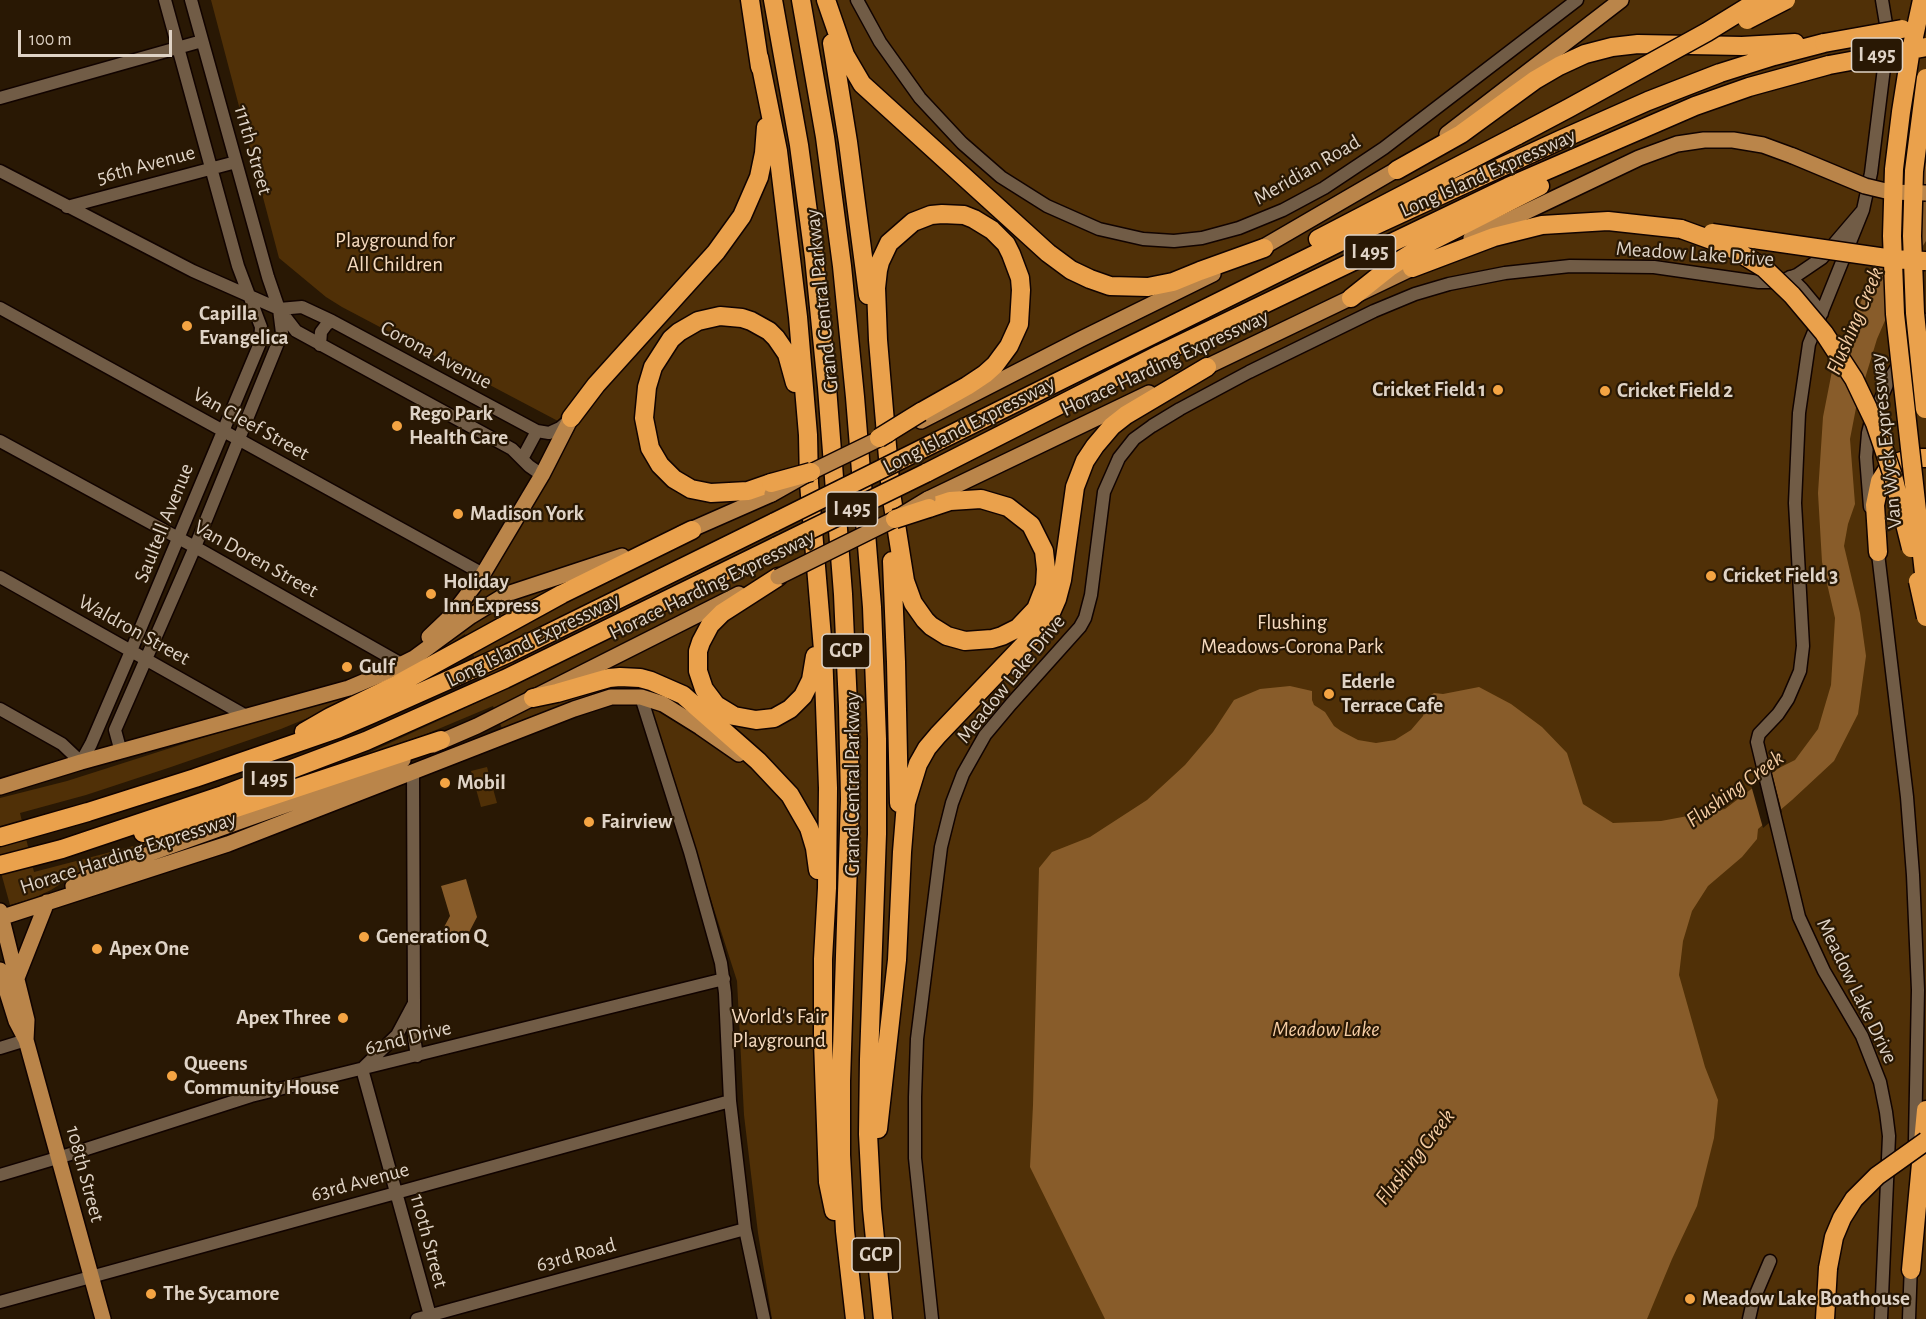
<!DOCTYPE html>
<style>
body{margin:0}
#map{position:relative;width:1926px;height:1319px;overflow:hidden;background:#291804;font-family:"Alegreya Sans",sans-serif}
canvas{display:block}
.scale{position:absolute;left:18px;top:30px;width:154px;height:27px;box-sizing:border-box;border:3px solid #dfd3c6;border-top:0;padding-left:8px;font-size:18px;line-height:21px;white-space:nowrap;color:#dfd3c6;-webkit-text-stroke:4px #291804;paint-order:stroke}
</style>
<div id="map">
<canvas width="1926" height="1319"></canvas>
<div class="scale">100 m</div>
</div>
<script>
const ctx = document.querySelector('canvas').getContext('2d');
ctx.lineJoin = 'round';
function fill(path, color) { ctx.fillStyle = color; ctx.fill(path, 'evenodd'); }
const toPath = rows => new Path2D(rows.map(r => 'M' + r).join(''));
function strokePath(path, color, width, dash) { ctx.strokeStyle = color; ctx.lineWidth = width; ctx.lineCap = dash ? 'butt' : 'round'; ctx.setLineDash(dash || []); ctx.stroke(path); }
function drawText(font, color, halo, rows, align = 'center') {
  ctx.font = font + ' "Alegreya Sans",sans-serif'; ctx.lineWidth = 4.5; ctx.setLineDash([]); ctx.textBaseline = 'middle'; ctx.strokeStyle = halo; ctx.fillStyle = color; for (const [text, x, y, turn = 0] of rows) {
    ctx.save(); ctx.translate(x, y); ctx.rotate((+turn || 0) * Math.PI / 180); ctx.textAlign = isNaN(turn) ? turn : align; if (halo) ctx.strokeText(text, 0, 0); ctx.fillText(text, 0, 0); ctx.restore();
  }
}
fill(toPath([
 [211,0,1926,0,1926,1319,772,1319,758,1233,744,1115,737,981,646,697,574,709,505,736,493,706,405,743,355,759,490,697,465,634,432,656,356,698,281,729,171,767,86,795,20,813,34,872,172,836,172,838,87,867,51,890,34,898,10,905,0,869,0,798,67,781,252,722,356,694,397,674,458,613,575,430,342,307,326,297,279,258],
 [487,767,497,803,481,807,471,771]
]), '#503007');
fill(toPath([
 [1926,162,1926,241,1906,272,1877,339,1856,408,1850,439,1855,504,1848,524,1844,546,1860,613,1866,656,1858,714,1834,761,1792,800,1758,829,1757,839,1742,857,1708,886,1692,911,1683,941,1679,975,1705,1067,1718,1100,1714,1138,1697,1206,1672,1259,1647,1319,1105,1319,1030,1167,1033,1105,1039,868,1052,852,1090,837,1147,800,1185,765,1213,732,1234,700,1260,689,1290,686,1312,691,1312,700,1314,705,1325,712,1334,726,1341,731,1358,740,1376,743,1395,740,1411,730,1423,716,1431,695,1434,693,1443,694,1479,687,1511,704,1542,727,1567,753,1583,804,1613,823,1661,821,1725,809,1779,768,1795,760,1818,729,1831,685,1835,618,1822,562,1818,493,1823,417,1833,366,1914,180],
 [466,879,477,917,465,940,443,929,450,916,441,886]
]), '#885c2a');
fill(toPath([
 [1771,770,1782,812,1763,828,1751,785]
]), '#291804');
const minor = toPath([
 [857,0,880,42,920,98,962,143,1001,177,1047,206,1099,229,1143,239,1174,241,1202,238,1239,228,1283,210,1324,188,1384,148,1577,0],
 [0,98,202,41],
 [0,171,193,271,279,309,296,331,512,449,529,466,542,475],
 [67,207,236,162],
 [1790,277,1802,289,1822,313],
 [0,308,483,574],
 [279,309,302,307,332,321,537,431,549,433,560,428,567,422],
 [320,345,321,332,327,324,332,321],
 [0,441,204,552,398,662],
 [522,459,537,431],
 [1870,507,1866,457,1868,433,1871,421,1889,380,1926,320],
 [1877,545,1907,797,1913,875,1918,990,1915,1140],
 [0,577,248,717],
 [641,697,690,852,721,963,725,993,730,1101,745,1229,764,1319],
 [0,709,62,744,81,762,91,744,128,658,260,343,261,327,238,266,165,0],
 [121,752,115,730,195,547,282,333,279,309,268,277,191,0],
 [413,772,414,1004,414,1037,417,1056],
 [0,1048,26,1040],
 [363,1068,397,1035,413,1005],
 [362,1069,431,1319],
 [0,1175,74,1153,251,1096,724,979],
 [0,1302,730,1101],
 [417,1319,745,1229],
 [932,1319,915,1158,915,1097,917,1039,941,847,952,803,963,774,985,735,1011,704,1080,627,1085,618,1091,595,1104,492,1119,458,1134,439,1152,426,1180,409,1249,372,1374,311,1415,294,1449,284,1505,273,1570,266,1654,267,1759,282,1778,282,1797,275,1822,258,1863,210],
 [1749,1319,1753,1301,1770,1261],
 [1881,1319,1889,1136,1886,1112,1880,1082,1862,1036,1824,971,1799,917,1757,742,1759,734,1778,714,1788,699,1800,671,1803,646,1795,503,1799,413,1809,344,1863,210,1871,173,1888,36,1882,0],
 [1909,1319,1911,1263]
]);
const major = toPath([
 [1447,134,1621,0],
 [1471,238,1639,158,1677,144,1704,140,1733,140,1763,145,1793,156],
 [1253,253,1406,164],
 [1198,371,1423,263],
 [921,421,1081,339,1213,274],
 [928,499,1149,393],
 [681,534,772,494],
 [429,637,451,616,483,574,542,475,571,418],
 [433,745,477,726,739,594],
 [0,787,81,762,349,688,382,674,414,658,471,616,507,594,622,556],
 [73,886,98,872,351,782,403,760],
 [0,911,27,1020,26,1040],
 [0,918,228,844,574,709,611,697,641,697,663,704,700,727,739,754],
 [0,970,16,1021,26,1040,103,1319],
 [17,978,47,902]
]);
const highway = toPath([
 [750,0,760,67],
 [773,0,799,145,814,257,827,387,843,594,848,706,850,799,841,1081,841,1155,845,1231,855,1319],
 [801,0,825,137,842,266,855,397,872,607,877,739,877,834,869,1059,868,1134,872,1209,883,1319],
 [826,0,845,55,862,84,1048,253,1071,270,1090,279,1110,286,1148,287,1173,282,1200,271,1264,248],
 [832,43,848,142,868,295],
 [759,57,778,151,798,317,808,435,809,483,823,650,828,788,827,888,823,959,823,1041,828,1182,834,1211],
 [1397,170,1461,134,1535,80,1559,66,1585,54,1612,47,1638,44,1742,46,1795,43],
 [1318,239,1518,135],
 [1412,268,1494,237,1542,225,1608,221,1681,229],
 [1351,298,1390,267,1424,245,1540,186],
 [921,412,967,386,985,374,995,365,1009,346,1019,324,1021,290,1020,278,1011,254,1006,244,992,230,974,219,964,215,942,214,931,215,913,222,889,243,880,262,878,270,876,288,878,340,891,493,905,581,913,603,925,620,931,626,947,636,965,641,992,639,1002,636,1018,628,1036,609,1045,586,1046,569,1044,551,1031,525,1008,507,981,499,950,501,929,508],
 [571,418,596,385,716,252,742,216,759,177,764,153,766,127],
 [924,448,1354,235,1560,140,1648,101,1720,73,1774,56,1824,43],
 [926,473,1160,354,1508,187,1695,106,1749,87,1829,65],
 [771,483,748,491,711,493,691,489,674,479,660,465,650,448,644,418,647,387,653,367,671,339,679,332,698,321,720,316,742,318,751,321,769,331,776,338,787,354,795,383],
 [1878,552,1875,505,1880,481,1889,467,1895,463,1913,458,1926,458],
 [892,561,896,662,899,803],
 [778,577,722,613,710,625,701,642,698,651,698,671,704,689,716,705,734,716,756,720,774,718,790,709,803,696,811,680,815,656],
 [533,698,557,693,609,678,620,677,640,678,651,681,683,695,758,761,790,795,809,828,815,848,818,870],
 [304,732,330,717,398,684,562,594,692,530],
 [143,833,191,823,441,740],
 [0,837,88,812,195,778,337,729,372,714,509,653,775,522],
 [0,865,62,849,223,795,366,741,505,679,777,546],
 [878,1129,897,960,902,852,906,803,918,764,927,748,938,735,1039,629,1050,615,1057,599,1062,580,1075,487,1085,461,1095,446,1112,426,1126,415,1207,367],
 [1911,1270,1926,1110],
 [1825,1319,1828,1268]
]);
strokePath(minor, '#110300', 15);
strokePath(major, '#110300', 18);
strokePath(highway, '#110300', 21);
strokePath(minor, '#715c46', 12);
strokePath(major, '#ba854a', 15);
strokePath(highway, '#eaa14c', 18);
const majorBridge = toPath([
 [1793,156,1865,186,1890,192,1926,193],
 [772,494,811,472,889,434],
 [778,577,895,519,928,499]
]);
const highwayBridge = toPath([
 [1922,0,1910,55,1901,112,1894,169,1892,236,1895,314,1926,591],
 [1747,20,1786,0],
 [1824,43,1902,29],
 [1829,65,1926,47],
 [1518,135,1569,108,1707,32,1759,0],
 [1681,229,1728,246,1764,268,1792,295,1824,333,1854,379,1875,423,1893,476,1911,548],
 [1712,233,1893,259,1926,261],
 [1925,409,1915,313,1912,236,1914,171,1926,78],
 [879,438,921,412],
 [771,483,811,472],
 [895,519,929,508],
 [775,522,924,448],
 [777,546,926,473],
 [1918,581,1926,617],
 [1828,1268,1834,1237,1842,1218,1854,1199,1877,1176,1926,1141]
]);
strokePath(majorBridge, '#110300', 18, []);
strokePath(highwayBridge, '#110300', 21, []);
strokePath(majorBridge, '#ba854a', 15);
strokePath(highwayBridge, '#eaa14c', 18);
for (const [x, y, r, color] of [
 [187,326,6,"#f4a443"],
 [1498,390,6,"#f4a443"],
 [1605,391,6,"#f4a443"],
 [397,426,6,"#f4a443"],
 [458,514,6,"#f4a443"],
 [1711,576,6,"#f4a443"],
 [431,594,6,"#f4a443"],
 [347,667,6,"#f4a443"],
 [1329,694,6,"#f4a443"],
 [445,783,6,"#f4a443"],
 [589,822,6,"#f4a443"],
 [364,937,6,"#f4a443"],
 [97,949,6,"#f4a443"],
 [343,1018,6,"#f4a443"],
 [172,1076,6,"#f4a443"],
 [151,1294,6,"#f4a443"],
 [1690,1299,6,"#f4a443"]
]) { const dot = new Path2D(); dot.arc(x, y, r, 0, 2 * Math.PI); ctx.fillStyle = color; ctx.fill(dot); strokePath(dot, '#291804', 2); }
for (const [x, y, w] of [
 [1877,55,51],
 [1370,252,51],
 [852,509,51],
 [846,651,48],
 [269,779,51],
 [876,1255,48]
]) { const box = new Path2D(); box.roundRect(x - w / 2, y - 17, w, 34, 4.5); ctx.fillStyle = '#291804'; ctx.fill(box); strokePath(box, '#dfd3c6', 1.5); }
drawText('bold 20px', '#dfd3c6', null, [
 ["I 495",1877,55],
 ["I 495",1370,252],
 ["I 495",852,509],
 ["GCP",846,651],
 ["I 495",269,779],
 ["GCP",876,1255]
]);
drawText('21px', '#dfd3c6', '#291804', [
 ["111th Street",253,150,74],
 ["56th Avenue",146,165,-15],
 ["Meridian Road",1307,170,-30],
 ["Long Island Expressway",1488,173,-24],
 ["Meadow Lake Drive",1695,254,4],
 ["Grand Central Parkway",822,301,-96],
 ["Corona Avenue",436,355,28],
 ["Horace Harding Expressway",1165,363,-25],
 ["Van Cleef Street",251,424,29],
 ["Long Island Expressway",969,425,-27],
 ["Van Wyck Expressway",1886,441,-96],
 ["Saultell Avenue",164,523,-68],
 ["Van Doren Street",256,559,29],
 ["Horace Harding Expressway",712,585,-26],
 ["Waldron Street",134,630,29],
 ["Long Island Expressway",533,640,-26],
 ["Meadow Lake Drive",1011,679,-51],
 ["Grand Central Parkway",853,784,-90],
 ["Horace Harding Expressway",128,853,-18],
 ["Meadow Lake Drive",1857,991,64],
 ["62nd Drive",408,1038,-14],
 ["108th Street",85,1174,75],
 ["63rd Avenue",360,1182,-15],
 ["110th Street",429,1241,75],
 ["63rd Road",576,1255,-15]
]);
drawText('21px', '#f6dbc0', '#291804', [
 ["Playground for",395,241],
 ["All Children",395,265],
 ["Flushing",1292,623],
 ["Meadows-Corona Park",1292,647],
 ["World's Fair",779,1017],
 ["Playground",779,1041]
]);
drawText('bold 21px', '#dfd3c6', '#291804', [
 ["Capilla",199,314],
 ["Evangelica",199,338],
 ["Cricket Field 1",1486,390,"right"],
 ["Cricket Field 2",1617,391],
 ["Rego Park",409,414],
 ["Health Care",409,438],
 ["Madison York",470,514],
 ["Cricket Field 3",1723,576],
 ["Holiday",443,582],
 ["Inn Express",443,606],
 ["Gulf",359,667],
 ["Ederle",1341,682],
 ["Terrace Cafe",1341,706],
 ["Mobil",457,783],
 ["Fairview",601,822],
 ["Generation Q",376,937],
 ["Apex One",109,949],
 ["Apex Three",331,1018,"right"],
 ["Queens",184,1064],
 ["Community House",184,1088],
 ["The Sycamore",163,1294],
 ["Meadow Lake Boathouse",1702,1299]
], 'left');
drawText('italic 22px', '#f5cda4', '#291804', [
 ["Flushing Creek",1855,321,-67],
 ["Flushing Creek",1735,789,-36],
 ["Meadow Lake",1326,1029],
 ["Flushing Creek",1415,1157,-52]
]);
</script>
